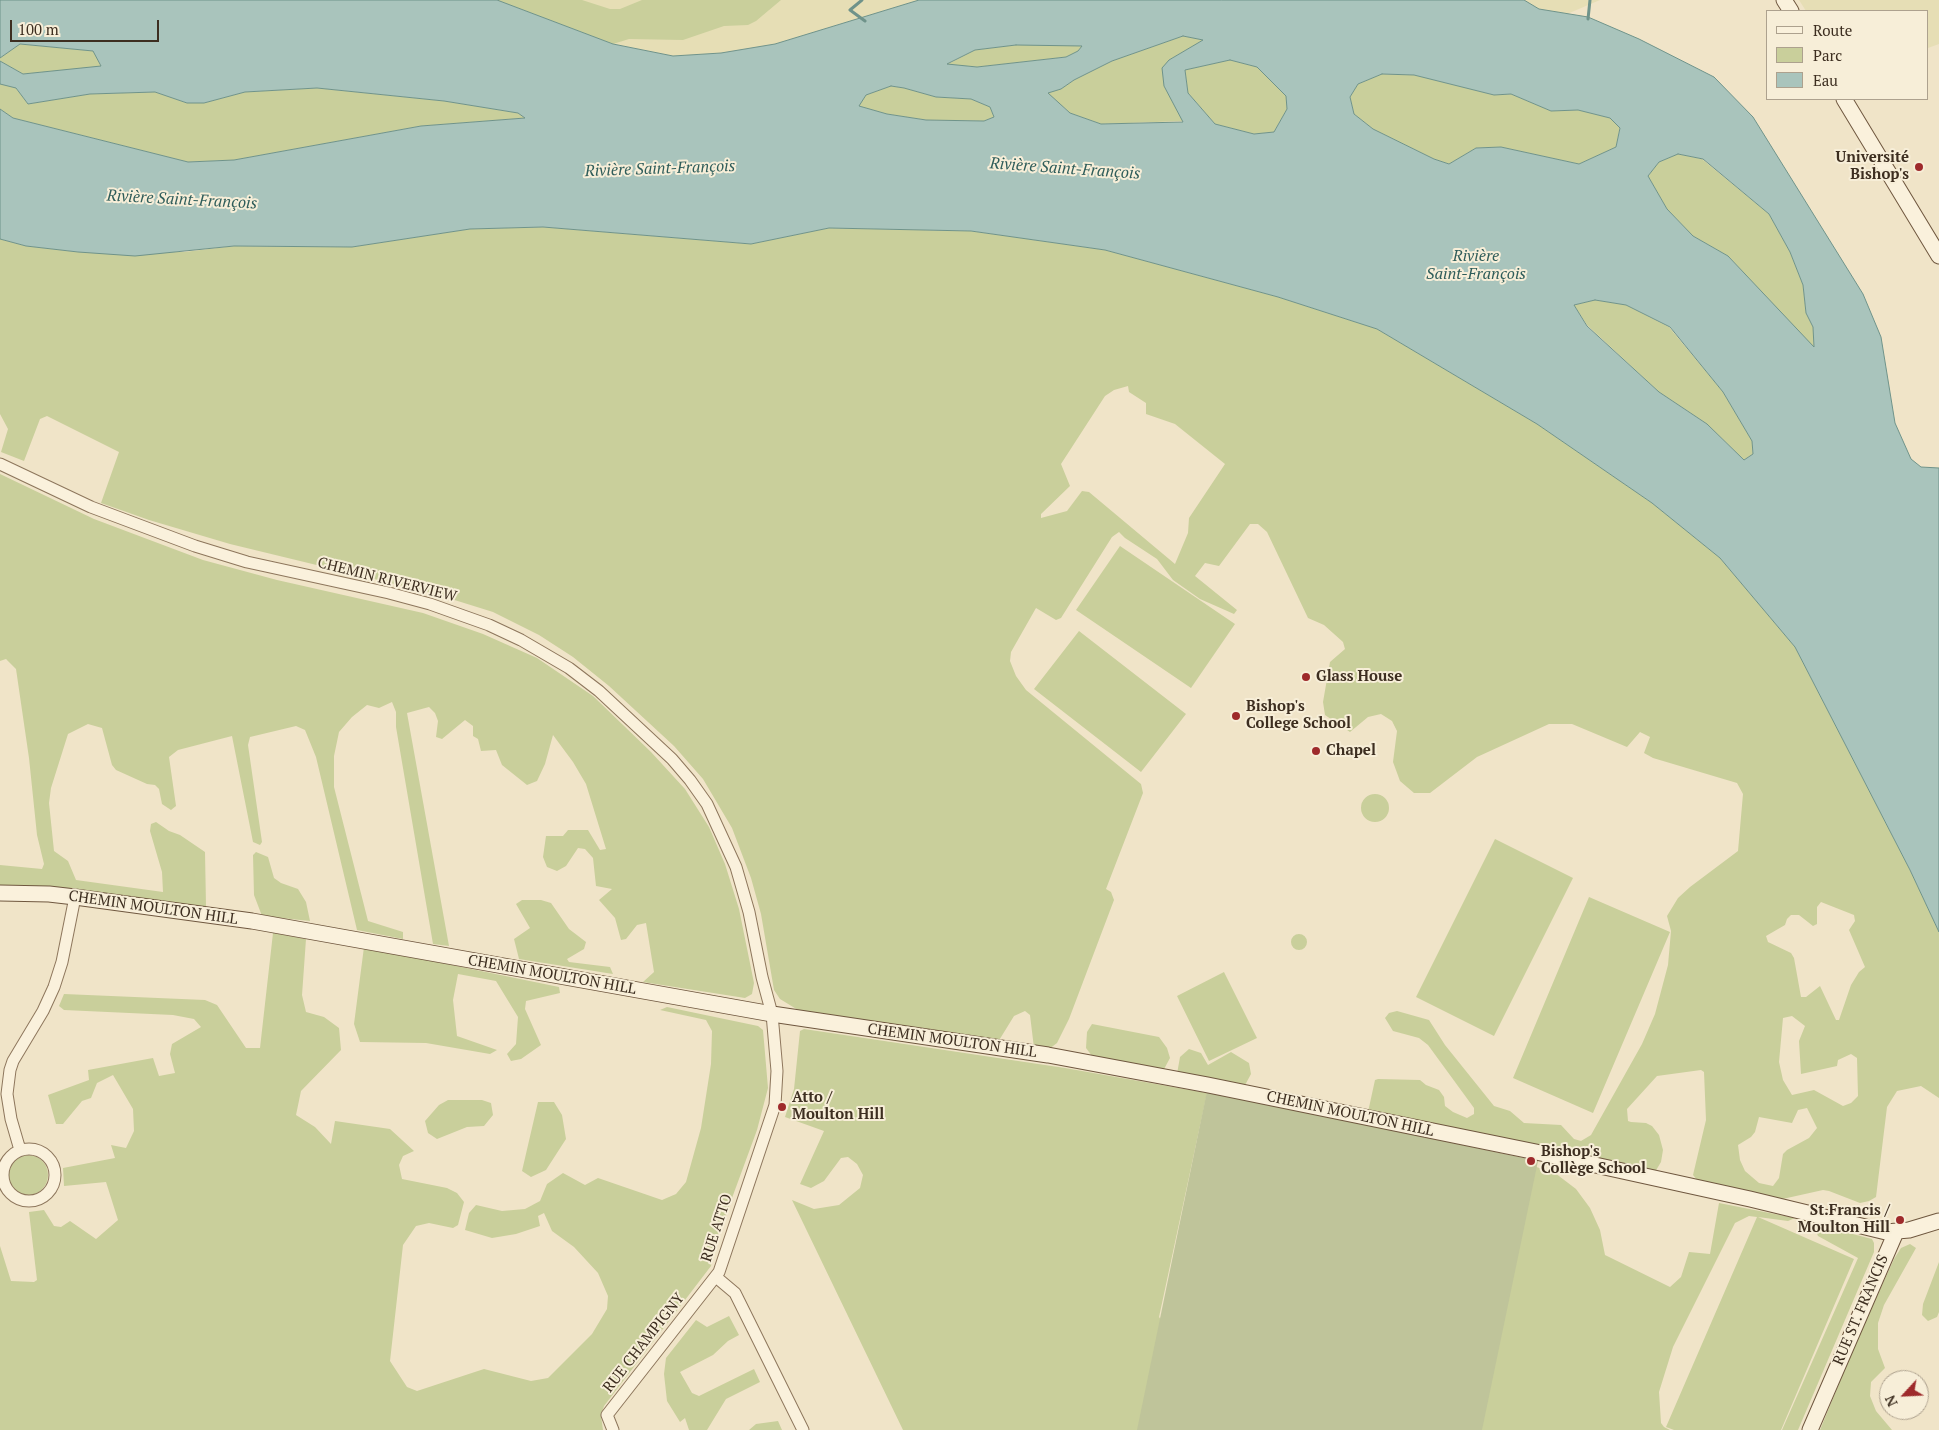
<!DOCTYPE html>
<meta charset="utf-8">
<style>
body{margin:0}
#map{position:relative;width:1939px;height:1430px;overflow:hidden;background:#f0e4c8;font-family:"PT Serif",serif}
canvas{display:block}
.legend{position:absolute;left:1766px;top:10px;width:162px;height:90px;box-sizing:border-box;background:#f7eed8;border:1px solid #ada18e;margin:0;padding:6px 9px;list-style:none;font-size:15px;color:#3d2e20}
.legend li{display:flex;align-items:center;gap:10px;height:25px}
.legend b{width:25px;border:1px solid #ada18e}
.north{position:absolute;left:1879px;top:1370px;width:50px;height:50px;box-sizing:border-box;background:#f7eed8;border:1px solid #ada18e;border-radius:50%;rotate:245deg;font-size:14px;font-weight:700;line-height:20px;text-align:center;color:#3d2e20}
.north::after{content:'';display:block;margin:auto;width:18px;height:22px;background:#9e2a2b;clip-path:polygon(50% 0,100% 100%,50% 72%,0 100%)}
.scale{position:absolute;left:10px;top:20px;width:149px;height:22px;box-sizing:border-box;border:2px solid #3d2e20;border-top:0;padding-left:6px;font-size:15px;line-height:18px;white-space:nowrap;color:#3d2e20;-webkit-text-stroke:4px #f7eed8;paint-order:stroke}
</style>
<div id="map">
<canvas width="1939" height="1430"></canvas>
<ul class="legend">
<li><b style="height:6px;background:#faf1dc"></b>Route</li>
<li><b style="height:14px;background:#c9cf9b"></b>Parc</li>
<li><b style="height:14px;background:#a9c4bc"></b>Eau</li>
</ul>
<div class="north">N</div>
<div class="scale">100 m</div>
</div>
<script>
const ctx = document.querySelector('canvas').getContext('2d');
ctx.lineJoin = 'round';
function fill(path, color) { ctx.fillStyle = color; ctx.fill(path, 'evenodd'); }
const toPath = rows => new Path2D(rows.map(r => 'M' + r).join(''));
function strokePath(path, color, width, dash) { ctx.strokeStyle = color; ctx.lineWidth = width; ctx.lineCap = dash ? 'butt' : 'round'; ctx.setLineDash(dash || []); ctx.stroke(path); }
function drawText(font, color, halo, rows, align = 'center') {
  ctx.font = font + ' "PT Serif",serif'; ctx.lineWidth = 4; ctx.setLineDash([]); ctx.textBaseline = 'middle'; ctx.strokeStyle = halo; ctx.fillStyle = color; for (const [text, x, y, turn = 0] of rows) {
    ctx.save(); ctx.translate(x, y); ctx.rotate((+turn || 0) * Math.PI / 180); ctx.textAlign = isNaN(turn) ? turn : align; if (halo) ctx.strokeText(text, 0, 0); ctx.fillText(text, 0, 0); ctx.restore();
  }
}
fill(toPath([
 [497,0,919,0,775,44,721,53,673,56,613,44],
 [1524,0,1600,0,1567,14,1539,9],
 [1799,0,1939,0,1939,44,1928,48,1928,11,1806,11]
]), '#e6deb5');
fill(toPath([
 [497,0,582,0,610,9,620,9,642,0,781,0,756,21,748,25,724,26,683,40,629,39,613,44],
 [1183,36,1204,40,1169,60,1164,86,1184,121,1101,124,1070,113,1047,93,1061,89,1074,80,1112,61],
 [20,44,94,51,101,67,23,74,0,61,0,58],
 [1016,45,1083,45,1078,51,1066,57,977,67,946,65,975,50],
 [1230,60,1257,67,1286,96,1287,109,1274,132,1254,134,1215,124,1188,93,1185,70],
 [1382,74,1414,75,1494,95,1511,94,1551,111,1578,110,1610,118,1620,127,1616,147,1579,164,1501,147,1476,148,1449,164,1434,159,1373,129,1354,114,1350,97,1358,84],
 [0,84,16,88,28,104,90,94,155,92,187,103,204,103,245,92,317,88,444,101,518,113,525,118,421,126,234,160,188,162,13,118,0,109],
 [891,86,904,88,936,97,971,99,990,107,994,117,984,121,926,120,887,114,858,106,866,95],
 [1678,154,1702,159,1769,214,1790,252,1803,285,1806,313,1813,327,1814,348,1728,256,1693,236,1667,209,1648,176,1659,162],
 [543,227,751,244,829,228,971,231,1105,250,1278,297,1377,329,1537,424,1652,503,1720,558,1795,647,1910,870,1939,932,1939,1098,1921,1086,1897,1091,1887,1107,1876,1197,1869,1201,1860,1203,1829,1191,1823,1190,1778,1200,1698,1181,1693,1175,1706,1120,1704,1072,1701,1070,1657,1076,1627,1109,1628,1121,1631,1122,1646,1123,1652,1126,1659,1135,1663,1150,1661,1162,1655,1172,1368,1112,1375,1080,1378,1079,1420,1080,1426,1085,1439,1090,1444,1097,1445,1106,1453,1112,1467,1118,1474,1114,1474,1108,1428,1045,1419,1038,1393,1031,1385,1018,1389,1013,1397,1011,1429,1020,1445,1045,1494,1106,1510,1111,1524,1123,1561,1125,1574,1139,1581,1141,1591,1135,1642,1044,1655,1014,1668,965,1671,931,1667,916,1678,898,1690,887,1738,851,1743,794,1737,783,1653,758,1644,753,1650,737,1640,732,1627,747,1572,724,1549,724,1477,757,1430,793,1414,793,1400,781,1393,762,1397,731,1392,721,1381,714,1368,717,1350,732,1325,715,1323,702,1330,662,1345,649,1343,642,1324,625,1308,618,1267,532,1258,524,1250,524,1219,566,1205,563,1195,576,1237,610,1234,614,1200,599,1173,580,1157,559,1125,538,1119,532,1112,537,1061,618,1056,620,1036,608,1011,652,1010,661,1016,676,1026,690,1141,784,1143,793,1106,889,1111,892,1114,900,1069,1019,1057,1043,1049,1049,1034,1048,1030,1015,1025,1011,1014,1016,998,1042,798,1010,780,999,774,990,761,914,751,878,732,828,703,779,674,746,609,686,573,657,539,635,493,612,432,593,230,544,149,520,101,503,119,452,47,416,40,419,24,461,1,452,8,429,0,414,0,239,26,246,78,252,184,252,234,246,352,247,470,229],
 [1128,386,1129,392,1146,403,1146,414,1175,424,1225,464,1189,518,1188,533,1175,564,1089,492,1082,491,1067,511,1041,518,1041,514,1070,486,1061,464,1105,396,1114,390],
 [1821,902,1854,915,1855,921,1849,930,1865,967,1859,972,1851,985,1839,1020,1836,1020,1820,986,1806,997,1801,997,1794,958,1791,953,1768,942,1766,936,1785,925,1787,919,1791,915,1799,915,1813,926,1817,924,1817,907],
 [1792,1016,1805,1026,1799,1041,1801,1074,1837,1066,1838,1060,1851,1054,1857,1058,1858,1096,1851,1103,1843,1106,1814,1090,1792,1095,1783,1080,1779,1062,1783,1018],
 [1807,1108,1817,1128,1809,1138,1787,1150,1783,1154,1779,1178,1773,1186,1759,1183,1745,1171,1740,1160,1738,1145,1751,1137,1755,1132,1759,1117,1792,1123,1798,1110],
 [1595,300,1626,305,1669,327,1723,392,1752,441,1753,454,1744,460,1707,424,1659,392,1587,325,1574,305],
 [0,474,94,519,203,560,277,580,423,613,483,634,537,658,593,696,651,752,685,789,709,827,725,864,739,909,754,983,752,994,745,998,643,982,654,972,646,923,637,925,626,939,621,940,615,918,599,900,612,889,596,886,593,858,585,849,578,848,566,866,557,871,547,867,543,857,546,836,563,836,568,830,588,830,600,850,606,849,586,784,573,762,553,735,545,764,537,781,527,785,502,765,496,750,481,751,478,739,473,736,473,726,465,720,442,739,436,737,438,721,435,713,429,707,407,713,449,946,433,944,396,727,396,712,392,702,379,708,367,705,352,717,339,732,334,756,334,787,368,921,403,932,403,939,357,930,316,757,305,730,296,726,250,737,248,745,262,842,260,845,253,842,232,736,178,750,169,757,176,806,171,810,162,804,159,789,155,785,147,784,116,770,112,765,102,728,88,724,68,734,51,788,49,803,54,851,68,861,76,880,163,892,162,872,150,831,151,824,156,822,169,831,180,835,205,852,206,906,202,908,69,889,0,885,0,865,42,869,44,864,37,835,29,758,16,669,6,659,0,661],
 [1120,546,1235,624,1191,688,1076,610],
 [1079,631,1186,714,1141,772,1034,689],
 '1361 808a14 14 0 1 1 28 0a14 14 0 1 1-28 0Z',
 [1495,839,1573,878,1494,1036,1416,997],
 [256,852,268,857,274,878,281,883,298,889,306,902,310,921,262,916,254,895,253,855],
 [1589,897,1670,932,1593,1113,1513,1078],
 [522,900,541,900,551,903,569,929,586,942,584,949,567,959,569,962,610,967,613,974,519,959,514,939,530,928,516,904],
 [273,933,306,939,302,995,306,1012,324,1017,339,1028,341,1050,301,1091,296,1115,315,1127,331,1144,335,1121,390,1129,414,1151,403,1156,399,1165,402,1179,447,1188,457,1193,464,1202,458,1225,453,1228,429,1223,416,1226,403,1245,390,1361,407,1387,417,1391,484,1369,531,1381,548,1378,592,1334,607,1309,608,1296,598,1273,574,1247,552,1231,544,1213,538,1216,540,1226,516,1234,492,1238,465,1230,469,1213,476,1205,502,1211,525,1209,540,1201,547,1184,563,1173,585,1185,598,1178,662,1200,676,1194,686,1182,701,1128,711,1064,712,1031,706,1020,660,1010,667,1007,758,1026,763,1030,768,1088,757,1130,714,1247,711,1266,604,1406,601,1416,603,1430,0,1430,0,1246,11,1281,34,1282,37,1280,29,1212,44,1210,54,1226,61,1227,70,1221,96,1239,118,1220,106,1182,64,1186,63,1168,115,1158,111,1145,126,1148,134,1131,133,1109,113,1075,97,1083,91,1098,82,1101,63,1124,56,1124,48,1095,89,1080,88,1070,153,1058,159,1076,175,1073,170,1054,172,1044,201,1027,194,1019,173,1015,64,1010,59,1006,64,994,205,1000,217,1005,246,1048,260,1048],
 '1291 942a8 8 0 1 1 16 0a8 8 0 1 1-16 0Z',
 [364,947,559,987,560,993,526,1001,525,1009,541,1045,521,1059,511,1061,507,1054,516,1044,518,1017,496,981,458,974,453,1000,457,1036,497,1050,490,1054,426,1043,360,1042,354,1024],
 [1224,972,1257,1038,1209,1061,1177,996],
 [1092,1024,1159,1037,1167,1048,1170,1058,1163,1071,1092,1056,1086,1048,1087,1032],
 [804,1029,1065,1068,1207,1093,1159,1317,1177,1342,1167,1430,903,1430,792,1200,814,1209,839,1205,860,1188,863,1175,857,1164,848,1157,841,1158,824,1181,811,1188,800,1184,824,1131,785,1117,794,1089,800,1031],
 [1189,1049,1201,1053,1208,1065,1231,1052,1249,1063,1251,1074,1244,1087,1177,1074,1180,1057],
 [448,1100,482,1100,491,1103,493,1115,484,1126,467,1127,437,1139,428,1133,425,1121,439,1105],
 [538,1102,554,1102,562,1115,566,1139,546,1170,531,1177,522,1171],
 '8 1175a20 20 0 1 1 40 0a20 20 0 1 1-40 0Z',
 [1527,1164,1555,1173,1576,1189,1590,1208,1600,1230,1605,1255,1670,1287,1681,1277,1689,1252,1710,1254,1719,1203,1795,1218,1788,1221,1758,1217,1854,1259,1781,1430,1674,1430,1666,1427,1757,1217,1749,1216,1735,1223,1673,1347,1659,1392,1661,1423,1664,1427,1670,1430,1413,1430],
 [1818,1225,1872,1239,1874,1243,1874,1252,1798,1430,1782,1430,1858,1258,1818,1236,1814,1226],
 [1910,1244,1916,1248,1884,1305,1878,1323,1878,1349,1885,1368,1871,1382,1870,1396,1876,1411,1892,1430,1820,1430,1856,1342,1894,1259,1901,1248],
 [1939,1262,1939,1312,1937,1317,1928,1321,1922,1315,1923,1304],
 [729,1316,739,1335,728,1341,713,1355,680,1372,692,1393,699,1396,754,1369,760,1382,726,1399,707,1430,689,1430,685,1418,680,1422,667,1401,664,1374,666,1358,696,1320,707,1327],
 [778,1421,782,1430,749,1430,756,1424]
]), '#c9cf9b');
fill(toPath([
 [1207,1091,1538,1161,1482,1430,1137,1430]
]), '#bfc49a');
const water = toPath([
 [0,0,497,0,613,44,673,56,721,53,775,44,919,0,1524,0,1539,9,1588,17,1639,39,1714,77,1753,117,1863,294,1881,337,1895,423,1911,459,1921,467,1939,468,1939,932,1910,870,1795,647,1720,558,1652,503,1537,424,1377,329,1278,297,1105,250,971,231,829,228,751,244,543,227,470,229,352,247,234,246,135,256,78,252,26,246,0,239,0,109,13,118,188,162,234,160,421,126,525,118,518,113,444,101,317,88,245,92,204,103,187,103,155,92,90,94,28,104,16,88,0,84,0,61,23,74,101,66,93,51,20,44,0,58,0,0],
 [1183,36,1203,40,1169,60,1162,68,1164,86,1183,122,1101,124,1070,113,1048,93,1061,89,1074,80,1112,61,1183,36],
 [1016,45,1082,46,1078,51,1066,57,977,67,947,64,975,50,1016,45],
 [1230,60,1257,67,1286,96,1287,109,1274,132,1254,134,1215,124,1188,93,1185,70,1230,60],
 [1382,74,1414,75,1494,95,1511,94,1551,111,1578,110,1610,118,1620,128,1616,147,1579,164,1501,147,1476,148,1449,164,1434,159,1373,129,1354,114,1350,97,1358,84,1382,74],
 [891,86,904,88,936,97,971,99,990,107,994,117,984,121,926,120,887,114,859,106,866,95,891,86],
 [1678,154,1703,159,1769,214,1790,252,1803,285,1806,313,1813,327,1814,347,1728,256,1693,236,1667,209,1648,176,1659,162,1678,154],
 [1595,300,1626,305,1670,327,1723,392,1752,441,1753,454,1744,460,1707,424,1659,392,1587,326,1574,305,1595,300]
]);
fill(water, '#a9c4bc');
strokePath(water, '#6f938a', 1);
strokePath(toPath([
 [862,0,850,10,865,21],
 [1588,19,1590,0]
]), '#6f938a', 3);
const street = toPath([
 [0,464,91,507,195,546,247,562,389,593,430,604,489,625,521,640,569,668,599,691,672,759,690,780,707,804,736,867,749,912,762,977,772,1014,777,1071,775,1105,719,1272,607,1415,613,1430],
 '3 1175a26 26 0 1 1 52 0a26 26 0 1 1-52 0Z',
 [20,1150,11,1119,7,1094,10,1070,13,1061,43,1011,54,987,62,962,75,897],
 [716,1277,735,1293,803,1430]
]);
const secondary = toPath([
 [1784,0,1791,11],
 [1844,99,1939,256],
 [0,893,49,894,75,897,252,921,772,1014,1048,1055,1208,1085,1536,1152,1750,1199,1886,1232,1909,1230,1939,1221],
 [1810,1430,1896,1232]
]);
strokePath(street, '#8d765c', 13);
strokePath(secondary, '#6f573f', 17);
strokePath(street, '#faf1dc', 11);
strokePath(secondary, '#faf1dc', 15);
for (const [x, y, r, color] of [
 [1919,167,5,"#9e2a2b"],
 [1306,677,5,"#9e2a2b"],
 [1236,716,5,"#9e2a2b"],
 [1316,751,5,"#9e2a2b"],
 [782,1107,5,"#9e2a2b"],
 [1531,1161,5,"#9e2a2b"],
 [1900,1220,5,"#9e2a2b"]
]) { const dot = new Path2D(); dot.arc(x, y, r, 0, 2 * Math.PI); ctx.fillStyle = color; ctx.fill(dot); strokePath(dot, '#f7eed8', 2); }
drawText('bold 15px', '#3d2e20', '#f7eed8', [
 ["Université",1909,158,"right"],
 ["Bishop's",1909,175,"right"],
 ["Glass House",1316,677],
 ["Bishop's",1246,707],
 ["College School",1246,724],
 ["Chapel",1326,751],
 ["Atto /",792,1098],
 ["Moulton Hill",792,1115],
 ["Bishop's",1541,1152],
 ["Collège School",1541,1169],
 ["St.Francis /",1890,1211,"right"],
 ["Moulton Hill",1890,1228,"right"]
], 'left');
drawText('15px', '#3d2e20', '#f7eed8', [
 ["CHEMIN RIVERVIEW",387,580,14],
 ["CHEMIN MOULTON HILL",153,908,8],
 ["CHEMIN MOULTON HILL",552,975,10],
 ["CHEMIN MOULTON HILL",952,1041,8],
 ["CHEMIN MOULTON HILL",1350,1114,12],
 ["RUE ATTO",717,1228,-72],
 ["RUE ST. FRANCIS",1861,1310,-67],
 ["RUE CHAMPIGNY",644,1343,-52]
]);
drawText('italic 16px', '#2f5d5a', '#f7eed8', [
 ["Rivière Saint-François",660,169,-2],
 ["Rivière Saint-François",1065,169,4],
 ["Rivière Saint-François",182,200,3],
 ["Rivière",1476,256],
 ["Saint-François",1476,274]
]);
</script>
